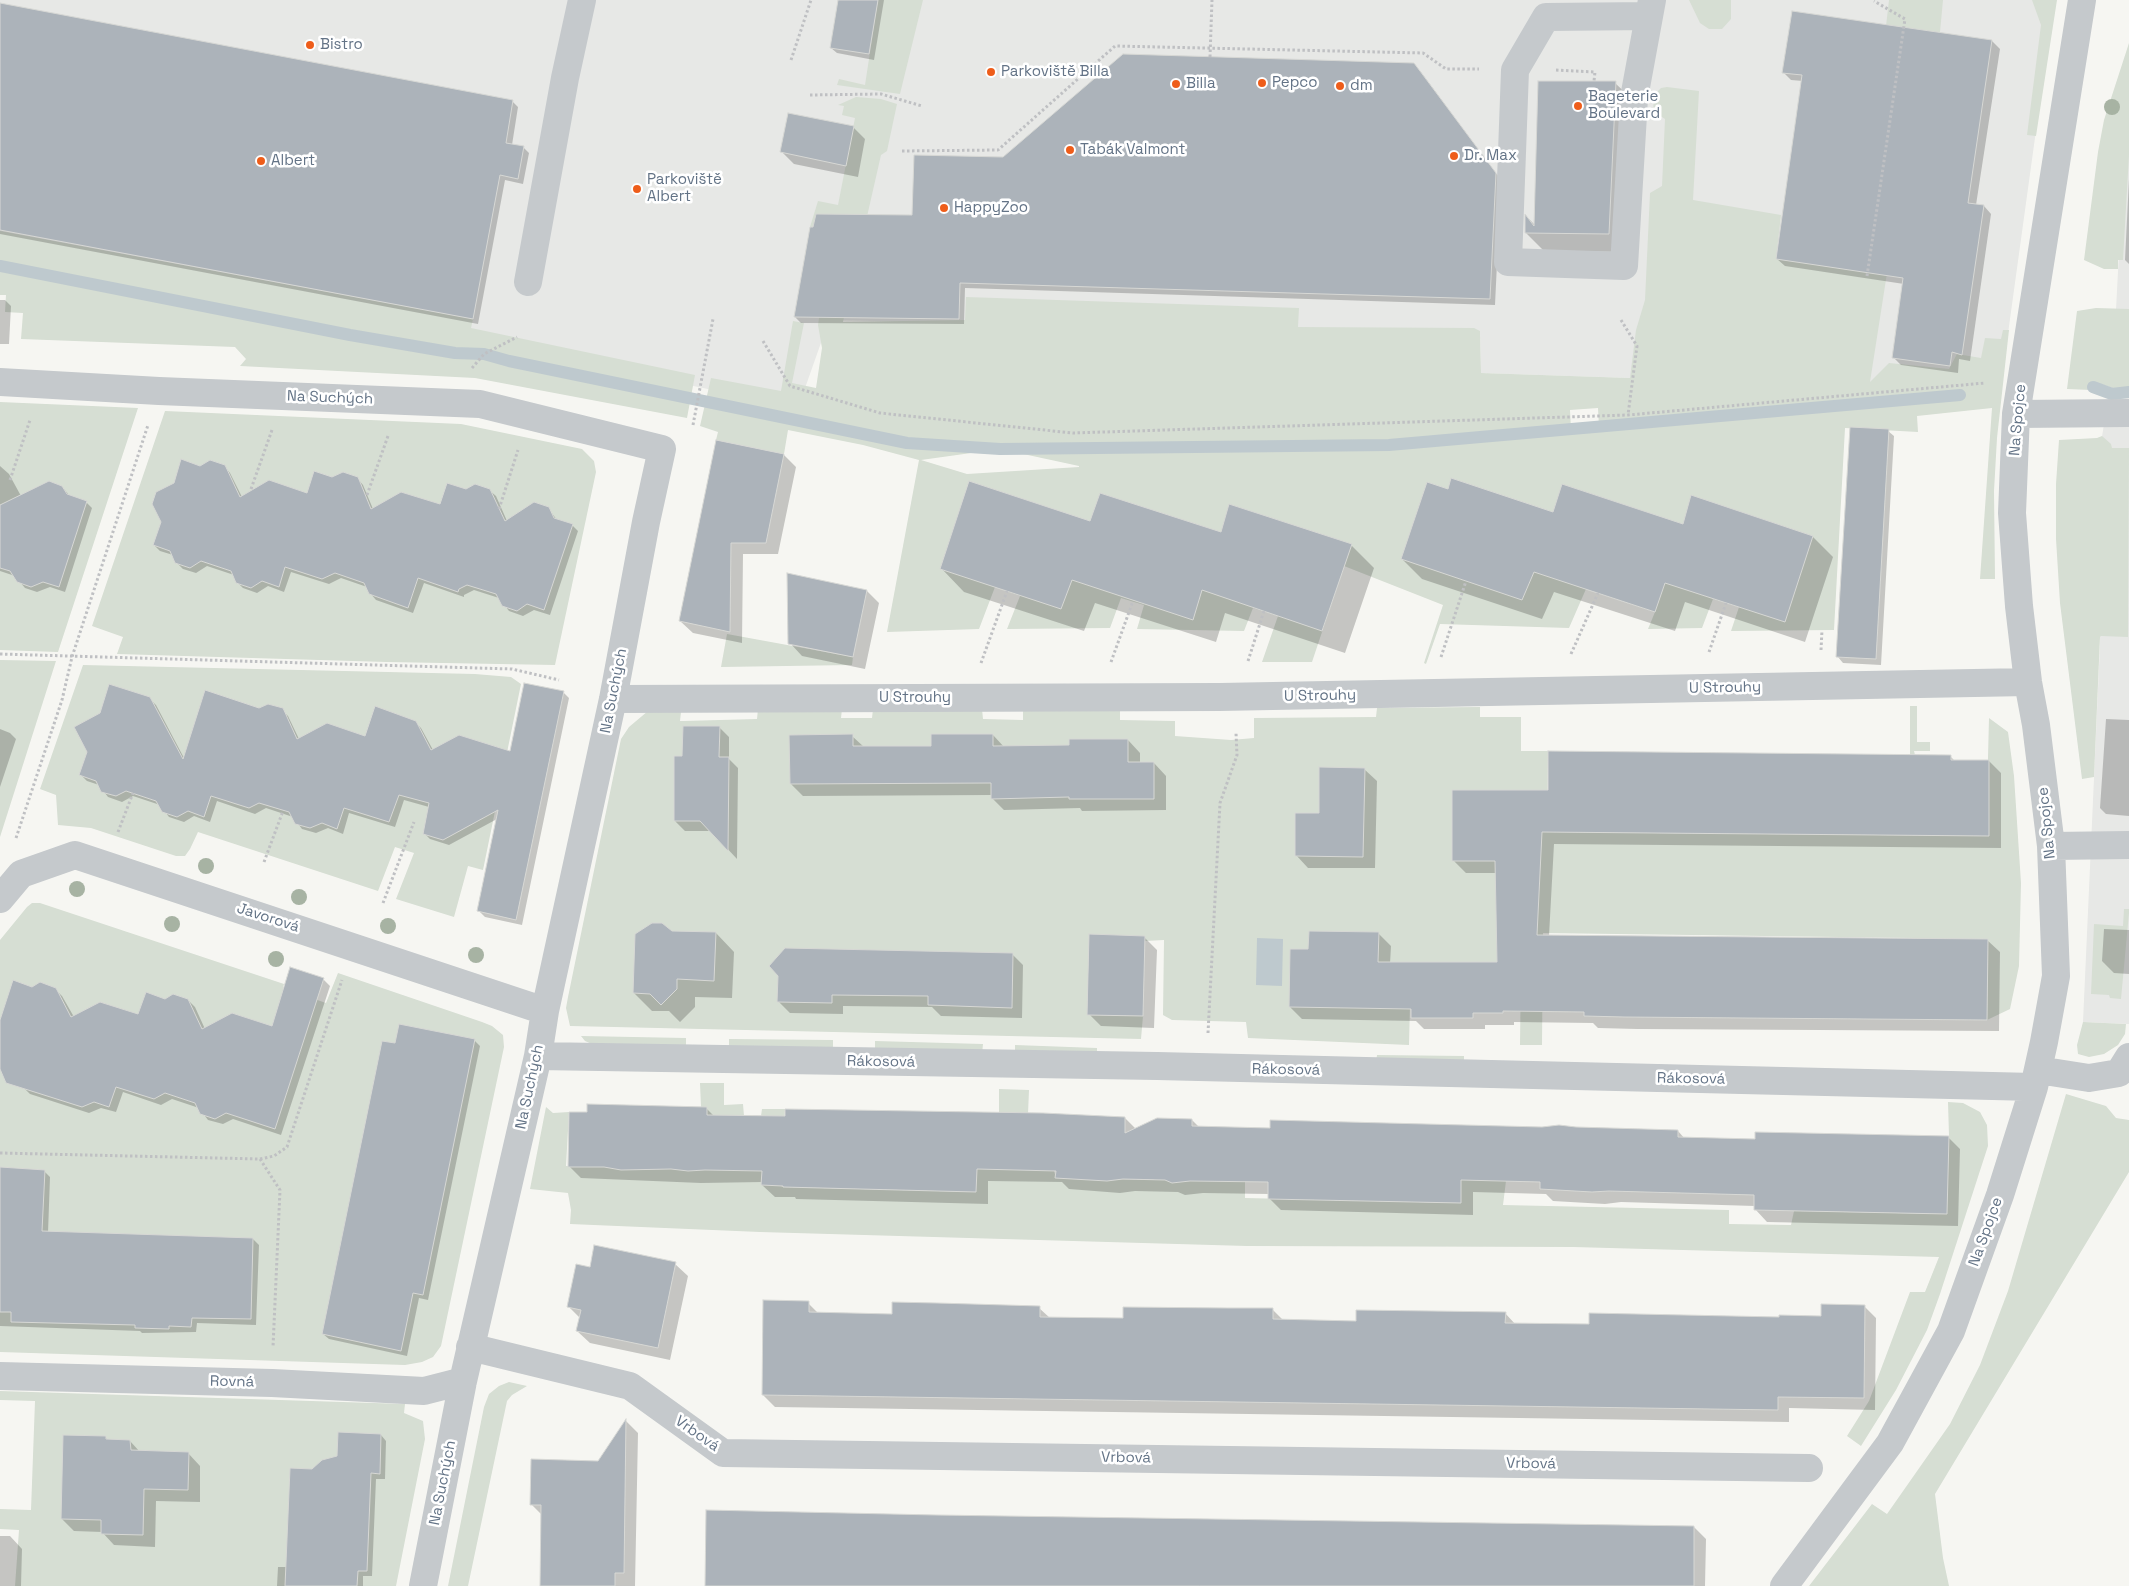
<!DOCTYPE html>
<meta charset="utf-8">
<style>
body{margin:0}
canvas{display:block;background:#f6f6f2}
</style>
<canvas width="2129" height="1586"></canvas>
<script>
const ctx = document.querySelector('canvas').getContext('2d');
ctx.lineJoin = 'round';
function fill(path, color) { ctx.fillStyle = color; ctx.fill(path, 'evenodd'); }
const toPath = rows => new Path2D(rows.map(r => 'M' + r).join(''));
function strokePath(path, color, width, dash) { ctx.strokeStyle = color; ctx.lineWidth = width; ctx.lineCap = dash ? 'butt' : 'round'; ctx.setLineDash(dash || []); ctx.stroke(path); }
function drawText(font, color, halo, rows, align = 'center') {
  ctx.font = font + ' "Space Grotesk",sans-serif'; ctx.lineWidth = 5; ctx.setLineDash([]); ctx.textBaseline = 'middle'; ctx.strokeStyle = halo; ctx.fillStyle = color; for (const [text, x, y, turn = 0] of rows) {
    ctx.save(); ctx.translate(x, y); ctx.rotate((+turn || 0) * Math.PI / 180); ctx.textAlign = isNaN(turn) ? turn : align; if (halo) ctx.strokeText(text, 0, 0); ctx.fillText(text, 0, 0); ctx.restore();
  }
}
fill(toPath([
 [0,0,2054,0,2002,377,1628,407,1630,378,1481,373,1480,331,1448,334,829,320,798,408,0,240],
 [2129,61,2129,1024,2083,1022,2100,645,2101,443,2113,367]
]), '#e7e8e6');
fill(toPath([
 [878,0,923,0,900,94,837,85,839,79,865,85],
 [1689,0,1731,0,1731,19,1722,29,1709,29,1700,23],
 [1889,0,1943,0,1940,32,1904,275,1887,273,1870,382,1889,363,1949,369,1957,354,1981,358,1985,338,2001,339,2003,330,2009,330,1997,438,1994,491,1995,579,1980,579,1992,408,1917,416,1918,432,1845,428,1834,630,1731,631,1739,607,1713,599,1702,628,1648,629,1655,612,1586,589,1569,628,1440,624,1426,664,1424,663,1443,605,1344,566,1312,662,1262,662,1278,616,1253,608,1244,631,1137,629,1144,605,1121,598,1110,628,1007,629,1020,596,995,587,979,629,887,632,919,460,863,445,788,430,784,454,716,440,718,432,700,426,711,378,781,391,793,321,804,323,792,383,816,388,822,348,818,325,824,282,848,233,810,227,818,201,838,205,855,118,842,115,844,106,838,105,856,97,881,99,897,104,887,151,881,155,843,322,965,320,966,297,1299,308,1298,327,1474,328,1480,331,1481,373,1630,378,1636,330,1645,300,1650,193,1662,186,1665,119,1653,111,1654,98,1657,92,1661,88,1667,87,1699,91,1693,200,1781,215,1776,259,1853,270,1879,87],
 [1598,408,1599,427,1571,430,1570,410],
 [1000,449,1079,466,1079,467,967,474,921,460],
 [2032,0,2057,0,2036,136,2027,135,2041,25],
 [2129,43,2129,155,2123,260,2118,260,2118,269,2104,269,2084,260,2098,152,2104,120],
 [0,231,473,319,471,328,695,375,687,418,475,378,240,366,246,359,235,347,21,339,23,313,5,312,6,295,0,295],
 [2096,308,2129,309,2129,388,2116,389,2101,384,2091,390,2067,389,2077,311],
 [0,402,138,408,58,652,0,650],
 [165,411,461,424,582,449,594,461,596,472,555,665,387,662,117,654,123,637,92,626],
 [2102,436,2111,444,2112,448,2129,448,2128,637,2101,636,2100,637,2094,777,2082,779,2060,603,2056,539,2056,484,2059,440,2097,438],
 [727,634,853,657,852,665,721,667],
 [0,660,56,661,0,837],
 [83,665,475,674,511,677,521,684,483,870,468,866,454,917,396,899,414,853,395,847,378,891,198,832,190,849,185,856,176,856,91,828,58,825,56,795,40,789],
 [1910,706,1917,706,1917,742,1930,742,1930,751,1914,751,1915,755,1910,759],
 [1480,707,1480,717,1521,717,1521,751,1548,751,1547,832,1986,836,1989,718,2008,732,2014,776,2021,883,2019,966,2010,1009,1987,1020,1988,939,1543,933,1542,1045,1520,1045,1521,967,1411,963,1409,1045,1248,1038,1246,1022,1172,1020,1163,1015,1164,940,1145,941,1089,934,1087,1015,1143,1016,1141,1039,570,1026,566,1008,568,997,621,739,629,727,648,711,681,712,680,721,683,721,757,719,758,709,842,709,841,718,872,718,873,709,982,709,983,719,1023,720,1023,708,1120,709,1120,720,1175,721,1175,736,1231,740,1254,738,1254,718,1376,717,1377,708],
 [32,903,40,903,284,984,283,988,326,1003,338,973,482,1022,492,1026,503,1035,504,1047,441,1346,433,1357,422,1362,405,1365,0,1352,0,940,27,907],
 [2124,909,2129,909,2129,913,2121,999,2110,998,2109,995,2091,994,2094,924,2123,926],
 [2083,1022,2126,1024,2125,1034,2118,1045,2104,1054,2089,1057,2078,1054,2077,1045],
 [581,1036,686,1038,686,1047,592,1044,585,1041],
 [729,1039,833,1040,833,1049,729,1048],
 [875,1041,983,1044,982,1054,875,1051],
 [1015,1045,1097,1048,1097,1055,1015,1052],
 [1377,1055,1464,1056,1464,1065,1376,1063],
 [700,1083,724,1083,724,1105,743,1104,744,1116,761,1116,762,1109,785,1109,782,1153,781,1186,783,1187,976,1192,975,1167,999,1113,999,1089,1029,1090,1028,1114,1054,1171,1056,1178,1154,1180,1154,1174,1190,1181,1245,1181,1245,1198,1461,1203,1461,1171,1504,1172,1506,1181,1503,1205,1729,1210,1729,1224,1791,1225,1794,1211,1944,1214,1949,1136,1948,1102,1963,1103,1980,1112,1987,1125,1988,1146,1940,1294,1927,1330,1896,1390,1861,1446,1847,1436,1869,1401,1910,1292,1925,1292,1939,1257,1573,1247,1247,1246,760,1232,570,1224,571,1210,568,1193,530,1189,546,1107,553,1113,569,1112,566,1166,604,1167,605,1161,705,1116,701,1107],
 [2066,1094,2106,1106,2116,1118,2129,1120,2129,1172,1935,1494,1943,1558,1949,1586,1809,1586,1872,1504,1887,1514,1950,1424,1980,1365,2008,1291],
 [509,1382,527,1386,512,1395,507,1401,468,1586,448,1586,484,1407,489,1394,499,1386],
 [0,1391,405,1404,404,1413,423,1421,425,1439,396,1586,15,1586,19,1530,0,1529,0,1509,31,1510,35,1401,0,1400]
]), '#d6ded3');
fill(toPath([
 [1257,938,1283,939,1282,986,1256,985]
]), '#bec9ce');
fill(toPath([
 [839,0,884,0,874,60,837,53,831,48],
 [0,4,512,101,518,107,512,145,523,147,529,153,523,184,505,180,478,324,0,234],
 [1793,12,1992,41,2000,49,1976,205,1984,206,1991,214,1970,361,1959,359,1958,373,1901,365,1894,358,1904,284,1785,266,1777,259,1803,81,1791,80,1783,72],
 [1420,71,1501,180,1495,305,965,288,964,324,801,323,795,317,913,216,1003,159],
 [1615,83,1634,101,1627,252,1544,251,1526,233,1527,217,1536,226],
 [853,127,865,139,858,177,794,164,781,151],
 [2129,179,2129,264,2125,260],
 [0,300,5,300,11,306,9,344,0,344],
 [1888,431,1894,436,1881,665,1843,663,1838,657],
 [784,455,796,467,778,554,743,554,742,643,693,633,680,621],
 [0,466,9,474,21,496,62,487,70,496,86,502,92,508,65,592,50,587,37,592,25,588,15,576,0,571],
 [224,466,230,473,242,497,307,495,332,478,357,478,363,485,373,509,441,506,466,490,489,490,496,496,507,521,548,508,557,520,572,525,578,531,550,615,534,610,523,616,509,611,499,598,474,590,464,595,464,597,424,583,413,613,376,600,370,593,367,587,341,578,329,584,291,572,284,592,268,586,257,593,243,588,237,582,234,575,207,566,196,573,183,569,176,562,173,555,160,551,154,545,175,484,200,467],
 [1449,490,1554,514,1813,537,1833,557,1805,642,1685,602,1675,631,1554,592,1542,619,1422,579,1402,559],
 [1222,534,1351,545,1374,568,1345,653,1225,613,1216,642,1095,603,1084,631,964,592,941,568],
 [789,575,867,591,879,603,865,669,802,656,790,643],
 [563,692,569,698,522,925,485,917,479,911,497,819,449,845,430,839,424,833,429,807,404,800,395,827,349,813,343,834,328,828,316,833,302,829,293,817,266,808,255,814,217,801,210,822,194,816,184,822,169,817,160,805,133,796,122,802,108,797,99,785,87,781,81,775,149,698,156,705,184,758,260,709,282,710,288,716,299,739,366,737,415,722,421,728,433,750,511,753],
 [2106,719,2129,720,2129,816,2106,814,2100,808],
 [719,727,729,737,729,759,738,768,737,859,711,831,685,831,675,821,683,757],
 [0,729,10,733,16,739,0,787],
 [993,735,1005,748,1070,747,1128,740,1140,753,1140,763,1154,763,1166,776,1166,810,1082,811,1080,808,1004,810,992,798,992,795,803,796,791,784,852,736,864,747,932,748],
 [1950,756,1955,761,1989,761,2001,773,2001,848,1554,844,1549,936,1987,940,2000,952,1999,1031,1637,1029,1598,1028,1593,1023,1514,1022,1514,1025,1485,1025,1485,1029,1424,1029,1416,1021,1302,1019,1290,1007,1309,950,1379,934,1391,946,1390,964,1498,963,1496,873,1466,873,1454,861,1549,791],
 [1364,769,1377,781,1375,868,1308,868,1296,855,1320,814],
 [2104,929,2129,930,2129,974,2114,973,2102,961],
 [671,932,716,933,734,952,732,998,695,997,695,1007,680,1022,669,1011,652,1011,634,993],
 [1144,937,1157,950,1154,1028,1101,1026,1089,1014],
 [1012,954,1023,965,1022,1018,941,1016,932,1007,843,1006,843,1014,790,1013,779,1002],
 [323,979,330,986,281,1135,233,1119,223,1124,208,1120,199,1108,172,1099,161,1105,123,1092,116,1112,101,1108,89,1113,30,1094,23,1087,55,989,62,996,74,1017,139,1016,165,1000,188,1000,195,1007,205,1029,273,1028],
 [475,1041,480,1046,428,1300,419,1298,407,1356,329,1339,323,1334,396,1045],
 [707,1109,714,1116,1125,1118,1136,1129,1192,1120,1200,1128,1271,1130,1576,1129,1678,1131,1685,1139,1756,1141,1948,1137,1960,1149,1958,1226,1767,1222,1755,1209,1755,1206,1621,1202,1605,1204,1553,1201,1546,1194,1473,1192,1473,1215,1281,1210,1269,1198,1269,1194,1203,1193,1185,1195,1178,1192,1135,1191,1120,1193,1069,1189,1062,1182,988,1181,988,1204,796,1199,795,1197,775,1197,762,1185,763,1182,701,1183,581,1178,569,1166],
 [0,1168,44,1171,50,1177,48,1233,253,1239,259,1245,256,1325,197,1323,196,1332,142,1333,140,1331,0,1326],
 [675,1264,688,1276,670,1360,590,1343,577,1331,580,1318,569,1307,591,1268],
 [808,1303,819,1314,893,1315,1039,1308,1050,1318,1124,1320,1273,1310,1284,1321,1358,1322,1505,1313,1516,1325,1590,1326,1822,1317,1864,1306,1876,1318,1875,1410,1789,1408,1789,1422,775,1407,763,1395],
 [626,1421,638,1433,635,1586,541,1586,542,1515,531,1504,598,1462],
 [381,1435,386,1441,385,1479,376,1479,372,1576,363,1576,363,1586,277,1586,278,1567,287,1567,338,1457],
 [105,1437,109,1441,130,1441,140,1452,188,1453,200,1466,200,1502,156,1501,155,1547,114,1545,102,1532,74,1531,62,1519],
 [936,1517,1694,1527,1706,1539,1705,1586,706,1586],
 [0,1536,10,1536,22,1549,21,1586,0,1586]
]), '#0003');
strokePath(toPath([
 [0,266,350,335,455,353,484,354,509,361,907,443,1000,449,1389,445,1960,395],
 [2093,387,2112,394,2129,392]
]), '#bec9ce', 12);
const building = toPath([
 [838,0,878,0,869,54,830,48,838,0],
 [0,3,513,100,506,143,524,146,518,179,500,175,473,319,0,230,0,3],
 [1792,11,1992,40,1968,203,1984,205,1962,355,1952,352,1950,366,1892,358,1903,278,1776,259,1802,75,1782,73,1792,11],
 [1123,54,1414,63,1496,173,1490,299,960,283,959,319,794,317,810,227,813,227,816,214,912,215,914,155,1003,157,1123,54],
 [1538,81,1616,81,1609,234,1525,233,1525,214,1534,226,1538,81],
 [788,113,854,126,846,166,780,152,788,113],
 [1850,427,1889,429,1876,659,1836,657,1850,427],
 [716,440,784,454,766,543,731,543,730,632,679,621,716,440],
 [181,459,200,466,210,460,225,465,240,497,269,480,307,493,314,471,332,477,343,472,358,477,371,509,401,492,440,504,447,483,466,489,475,484,490,489,505,521,534,502,549,507,554,518,573,524,544,610,527,604,517,611,502,606,496,594,467,585,459,589,458,592,418,578,408,608,369,594,364,583,335,573,322,579,285,567,279,587,262,581,251,588,236,583,231,571,201,561,190,568,175,563,170,551,153,545,161,522,152,504,156,492,174,483,181,459],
 [1451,478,1553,512,1562,484,1683,524,1691,495,1813,536,1785,622,1665,583,1655,612,1534,572,1522,600,1401,559,1427,482,1448,489,1451,478],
 [49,481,62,486,67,494,87,501,59,587,43,582,31,587,17,582,10,571,0,568,0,505,49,481],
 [969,481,1090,521,1100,493,1221,532,1229,504,1352,544,1322,631,1202,590,1193,620,1072,580,1061,609,940,569,969,481],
 [787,573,867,590,853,657,788,644,787,573],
 [524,683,564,691,516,920,477,911,498,810,443,840,423,834,429,803,399,795,389,822,344,808,337,829,322,823,310,828,295,824,289,812,259,803,249,808,211,796,204,817,188,811,177,817,162,812,156,801,126,791,116,796,101,792,96,781,79,775,87,752,74,727,100,713,109,684,150,697,183,759,205,690,259,708,268,704,283,708,297,739,327,723,365,736,375,706,416,721,431,750,459,735,510,751,524,683],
 [683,726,720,726,719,757,729,757,728,851,700,821,674,821,674,756,682,756,683,726],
 [853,734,853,746,931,746,931,734,993,734,993,746,1069,745,1069,739,1128,739,1128,762,1154,762,1154,799,1069,799,1069,797,991,799,991,783,790,784,789,735,853,734],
 [1548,751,1951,755,1951,760,1989,760,1989,836,1542,832,1537,935,1988,939,1987,1020,1624,1017,1584,1016,1584,1012,1503,1011,1503,1013,1473,1013,1473,1018,1411,1018,1411,1009,1289,1007,1290,949,1308,949,1309,931,1379,932,1378,962,1497,962,1495,861,1452,861,1452,790,1548,790,1548,751],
 [1319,767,1365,768,1363,857,1295,856,1295,813,1319,813,1319,767],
 [652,923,662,923,672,931,716,932,714,981,677,979,677,989,661,1005,650,994,633,993,635,934,652,923],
 [1089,934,1145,936,1143,1016,1087,1015,1089,934],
 [785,948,1013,953,1012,1008,928,1005,928,996,832,995,832,1003,777,1002,778,976,769,966,785,948],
 [290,967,324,978,275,1129,226,1113,215,1119,200,1114,195,1103,165,1093,154,1099,116,1087,109,1107,94,1102,82,1107,6,1083,0,1069,0,1020,13,980,32,987,40,982,56,988,71,1017,100,1002,138,1014,146,992,165,999,173,994,188,999,202,1029,232,1013,272,1026,290,967],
 [399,1024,475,1039,423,1295,413,1293,401,1351,322,1334,382,1041,395,1043,399,1024],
 [587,1104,707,1107,707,1115,785,1116,785,1109,1043,1113,1125,1117,1125,1133,1157,1118,1192,1119,1192,1126,1270,1128,1270,1120,1542,1127,1559,1125,1576,1127,1678,1130,1678,1137,1755,1139,1755,1132,1949,1136,1947,1214,1754,1210,1754,1195,1609,1191,1592,1192,1540,1189,1540,1182,1461,1180,1461,1203,1268,1199,1268,1182,1190,1181,1172,1183,1165,1180,1123,1179,1107,1181,1055,1178,1056,1171,977,1169,976,1192,783,1187,783,1186,761,1185,762,1171,705,1170,688,1171,671,1169,621,1170,604,1167,568,1167,569,1112,587,1112,587,1104],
 [0,1167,45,1170,42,1231,253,1238,251,1319,192,1318,191,1327,169,1326,169,1329,135,1328,135,1325,11,1322,11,1312,0,1312,0,1167],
 [594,1245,676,1262,658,1348,576,1331,581,1310,567,1307,576,1264,590,1267,594,1245],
 [763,1300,809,1301,809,1312,892,1314,892,1302,937,1303,1040,1306,1040,1317,1123,1318,1123,1307,1228,1308,1273,1308,1273,1319,1356,1321,1356,1310,1432,1311,1506,1312,1505,1323,1589,1324,1589,1313,1779,1317,1779,1315,1821,1316,1821,1304,1865,1305,1864,1398,1778,1397,1778,1410,762,1395,763,1300],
 [626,1419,624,1573,615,1573,615,1586,540,1586,541,1505,530,1505,531,1459,598,1461,626,1419],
 [338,1432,381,1434,380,1474,371,1473,367,1571,358,1571,357,1586,285,1586,290,1468,312,1469,322,1460,337,1456,338,1432],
 [63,1435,106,1436,106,1439,130,1440,131,1450,189,1452,188,1490,144,1489,143,1535,101,1534,101,1520,61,1519,63,1435],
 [706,1510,936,1515,1694,1526,1694,1586,705,1586,706,1510]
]);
fill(building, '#acb3ba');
strokePath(building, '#d7d8d5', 1);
strokePath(toPath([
 [1210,57,1212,0],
 [791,60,811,0],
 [1556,70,1595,72,1594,81],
 [810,95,881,94,922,106],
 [902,151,998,150,1115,46,1423,53,1446,69,1479,69],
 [1867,276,1905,19,1874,1],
 [1621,320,1637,346,1628,415],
 [763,341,790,386,880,413,1073,433,1628,415,1985,383],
 [472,368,484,354,517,337],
 [693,425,713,319],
 [10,480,30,420],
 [251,489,272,430],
 [367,495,388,436],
 [499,509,518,450],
 [1821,650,1822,630],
 [1709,652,1726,603],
 [0,654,512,669,559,680],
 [1571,654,1598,593],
 [1441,657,1466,581],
 [1248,661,1264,611],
 [1111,662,1133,601],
 [981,663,1007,591],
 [118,832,133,793],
 [16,838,62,700,72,657,148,425],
 [264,862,283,811],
 [383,903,414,822],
 [1208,1033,1220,803,1237,755,1236,733],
 [0,1153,260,1159,280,1190,273,1347],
 [260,1159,274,1156,287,1147,342,980]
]), '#bfc0c3', 3, [2.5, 2.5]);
strokePath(toPath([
 [1649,16,1546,17,1515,70,1508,262,1624,266,1634,98,1652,0],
 [528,282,565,78,582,0],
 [0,382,159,391,480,404,662,449,646,522,613,699,545,1011,538,1056,463,1381,423,1586],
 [2016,414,2129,413],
 [613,699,1219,697,2028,682],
 [2051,846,2129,845],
 [0,899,21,874,75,855,545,1011],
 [538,1056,1157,1066,2034,1087],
 [2038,1070,2089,1078,2119,1073,2129,1057],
 [470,1347,630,1386,723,1453,1809,1468],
 [0,1376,272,1383,424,1391,463,1381],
 [1784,1586,1890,1443,1951,1331,2000,1195,2034,1087,2044,1042,2056,976,2051,846,2036,725,2028,682,2019,606,2012,513,2016,414,2082,0]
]), '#c5c9cc', 28);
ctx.fillStyle = '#a7b3a3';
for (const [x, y] of [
 [2112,107],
 [206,866],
 [77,889],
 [299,897],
 [172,924],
 [388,926],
 [476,955],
 [276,959]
]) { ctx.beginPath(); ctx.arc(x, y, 8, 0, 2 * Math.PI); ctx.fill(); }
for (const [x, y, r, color] of [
 [310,45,5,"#ee5d1a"],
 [991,72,5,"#ee5d1a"],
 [1262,83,5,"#ee5d1a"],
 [1176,84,5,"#ee5d1a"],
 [1340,86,5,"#ee5d1a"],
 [1578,106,5,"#ee5d1a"],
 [1070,150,5,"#ee5d1a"],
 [1454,156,5,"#ee5d1a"],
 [261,161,5,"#ee5d1a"],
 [637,189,5,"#ee5d1a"],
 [944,208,5,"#ee5d1a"]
]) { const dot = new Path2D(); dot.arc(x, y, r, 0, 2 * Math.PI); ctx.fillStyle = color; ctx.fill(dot); strokePath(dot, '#fff', 2); }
drawText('15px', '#637386', '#fff', [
 ["Bistro",320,45],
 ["Parkoviště Billa",1001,72],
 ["Pepco",1272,83],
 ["Billa",1186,84],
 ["dm",1350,86],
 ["Bageterie",1588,97],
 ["Boulevard",1588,114],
 ["Tabák Valmont",1080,150],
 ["Dr. Max",1464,156],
 ["Albert",271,161],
 ["Parkoviště",647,180],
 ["Albert",647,197],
 ["HappyZoo",954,208]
], 'left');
drawText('15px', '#637386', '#fff', [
 ["Na Suchých",330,398,2],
 ["Na Spojce",2018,420,-85],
 ["U Strouhy",1725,688,-1],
 ["Na Suchých",614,691,-79],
 ["U Strouhy",1320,696,-1],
 ["U Strouhy",915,698],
 ["Na Spojce",2047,823,-96],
 ["Javorová",268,918,18],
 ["Rákosová",881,1062,1],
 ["Rákosová",1286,1070,1],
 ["Rákosová",1691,1079,1],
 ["Na Suchých",530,1087,-78],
 ["Na Spojce",1986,1232,-70],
 ["Rovná",232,1382,1],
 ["Vrbová",697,1434,35],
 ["Vrbová",1126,1458,1],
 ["Vrbová",1531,1464,1],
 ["Na Suchých",443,1483,-79]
]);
</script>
